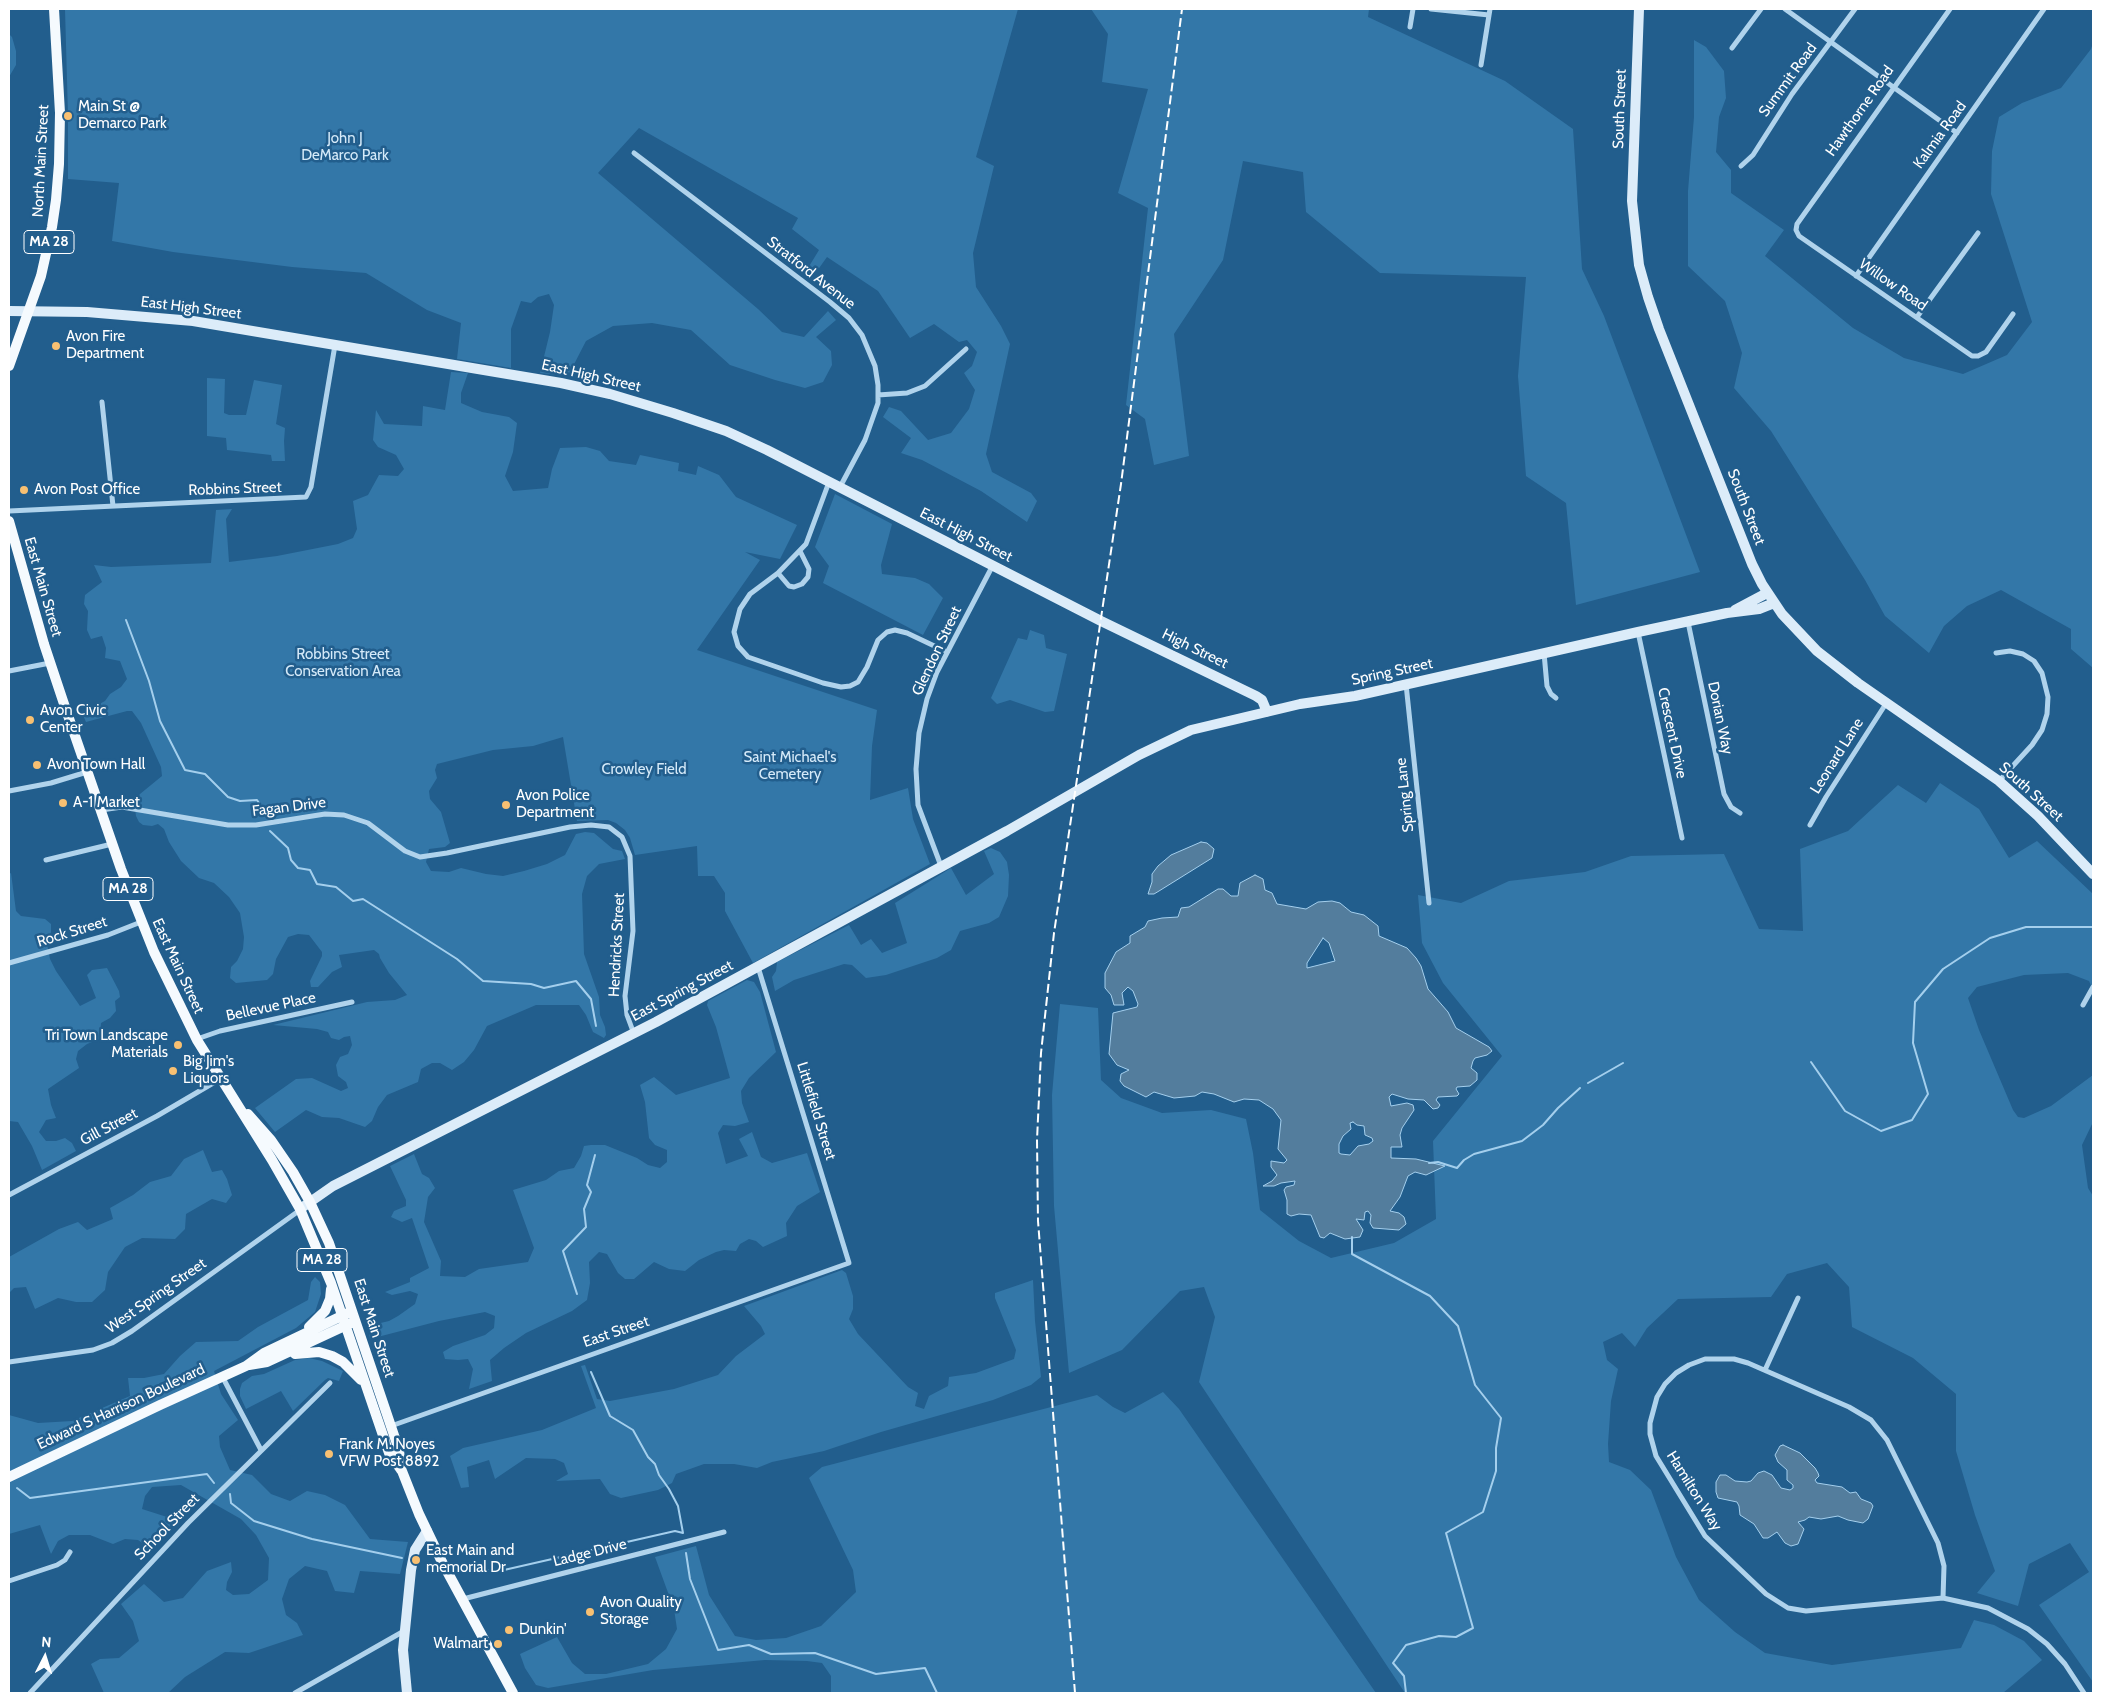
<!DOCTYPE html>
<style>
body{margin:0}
#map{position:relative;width:2102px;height:1702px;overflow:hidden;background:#225e8d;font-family:Cabin,sans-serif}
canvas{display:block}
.frame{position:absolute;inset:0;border:10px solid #fff;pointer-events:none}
.north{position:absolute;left:20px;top:1632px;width:50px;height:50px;-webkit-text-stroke:4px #225e8d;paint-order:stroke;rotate:5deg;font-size:14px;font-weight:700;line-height:20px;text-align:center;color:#fff}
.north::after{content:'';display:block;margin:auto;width:18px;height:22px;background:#fff;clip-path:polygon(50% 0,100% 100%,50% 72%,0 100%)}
</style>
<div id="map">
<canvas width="2102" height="1702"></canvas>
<div class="frame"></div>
<div class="north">N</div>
</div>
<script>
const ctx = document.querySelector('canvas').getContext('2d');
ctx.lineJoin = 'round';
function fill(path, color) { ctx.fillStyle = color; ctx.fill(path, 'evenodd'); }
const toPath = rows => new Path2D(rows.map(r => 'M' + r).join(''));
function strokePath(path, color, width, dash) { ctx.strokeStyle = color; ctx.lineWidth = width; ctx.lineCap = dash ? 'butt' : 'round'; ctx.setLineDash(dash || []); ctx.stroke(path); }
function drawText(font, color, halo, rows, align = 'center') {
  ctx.font = font + ' Cabin,sans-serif'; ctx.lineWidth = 5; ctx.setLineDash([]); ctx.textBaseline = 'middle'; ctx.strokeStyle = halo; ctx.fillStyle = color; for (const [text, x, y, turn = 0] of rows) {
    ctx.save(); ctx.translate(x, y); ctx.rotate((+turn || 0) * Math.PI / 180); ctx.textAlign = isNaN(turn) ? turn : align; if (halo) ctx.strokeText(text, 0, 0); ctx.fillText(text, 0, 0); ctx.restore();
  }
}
fill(toPath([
 [65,9,1018,9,976,157,994,166,973,253,976,287,1001,326,1010,344,986,454,992,472,1031,493,1037,501,1027,522,981,491,922,460,901,453,911,438,883,417,889,407,901,411,928,440,951,433,969,409,975,390,964,373,972,366,977,352,967,340,959,342,934,324,910,338,878,291,827,257,812,278,805,273,819,250,792,229,798,218,639,128,598,173,758,309,782,332,804,337,828,311,836,320,816,337,831,351,832,365,823,382,805,388,775,380,730,365,691,330,652,323,613,326,586,341,568,376,540,373,550,332,554,305,549,294,538,297,531,303,521,301,511,329,511,368,457,359,461,323,427,310,366,273,292,267,173,252,112,241,119,183,68,179,68,115],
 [1091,9,1369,9,1368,17,1505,81,1573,129,1582,269,1604,316,1700,572,1576,605,1566,503,1526,476,1518,376,1526,277,1380,273,1306,212,1303,172,1243,161,1223,260,1174,334,1189,456,1154,465,1145,419,1126,405,1148,208,1118,193,1148,89,1102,82,1108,34],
 [9,34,12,37,16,51,16,65,9,77],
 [1694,40,1706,47,1724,71,1726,98,1719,117,1716,152,1731,170,1731,193,1784,230,1765,256,1853,328,1904,358,1963,374,2007,355,2032,322,1991,194,1992,151,1999,117,2022,103,2061,88,2091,49,2093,43,2093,668,2071,649,2071,629,2001,590,1967,606,1944,626,1929,653,1885,616,1865,580,1771,431,1734,388,1742,353,1725,301,1688,266,1688,191,1694,117],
 [451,372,468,373,461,393,461,403,482,412,509,417,517,423,513,452,505,476,513,491,548,488,552,469,560,448,586,447,600,451,609,461,636,465,640,455,679,463,678,471,696,475,698,466,719,475,736,497,797,525,780,559,745,552,760,560,697,650,877,710,872,746,870,800,908,788,913,819,930,864,753,963,725,911,725,893,714,876,698,876,697,846,635,855,630,838,625,830,616,823,608,820,577,821,563,737,533,746,493,750,437,764,435,770,437,778,429,791,430,799,441,812,450,843,445,847,429,849,426,862,431,871,449,872,461,868,486,874,503,876,524,871,547,864,565,855,576,834,585,832,594,833,613,849,622,851,625,859,599,864,587,876,582,894,584,954,599,997,600,1015,605,1027,606,1035,604,1038,593,1032,586,1015,579,1005,536,1005,487,1026,474,1050,464,1062,452,1070,440,1063,432,1063,421,1069,418,1082,387,1095,378,1107,372,1121,365,1127,339,1118,322,1117,306,1110,275,1132,255,1108,296,1079,312,1078,341,1091,348,1088,346,1082,338,1076,336,1065,340,1057,348,1054,352,1045,350,1036,344,1037,339,1040,331,1038,328,1032,317,1029,273,1025,367,1002,395,1000,407,995,389,973,380,958,379,954,374,950,339,955,342,967,332,972,318,987,311,987,310,981,322,956,322,952,309,935,298,934,288,937,276,959,273,974,267,980,236,983,230,978,231,967,237,961,243,949,244,937,240,913,229,897,214,883,199,878,181,861,169,842,164,829,158,824,152,826,143,825,139,822,136,816,134,802,140,794,162,776,161,767,141,723,132,711,127,711,86,722,83,715,86,711,105,701,110,694,121,687,127,679,120,661,105,658,106,648,102,636,91,639,87,630,88,611,84,604,85,595,102,582,94,565,111,567,211,563,216,510,232,509,226,519,229,562,277,556,338,544,353,538,357,529,353,501,368,495,379,475,398,476,404,469,396,455,378,447,373,440,376,410,384,424,422,426,423,406,445,410],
 [207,378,225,379,224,413,229,415,246,415,254,380,282,385,276,424,285,428,284,441,285,461,272,461,271,455,227,450,226,438,207,436],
 [835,494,892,524,881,565,882,574,915,578,929,584,943,598,923,635,823,583,829,566,815,547],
 [1030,630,1044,635,1046,648,1067,654,1054,711,1045,712,1010,700,997,704,991,698,1018,638,1027,640],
 [1940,783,1979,809,2009,858,2037,841,2093,894,2093,990,2089,981,2068,973,2024,975,1977,987,1968,998,1979,1030,2013,1110,2018,1117,2024,1118,2051,1106,2093,1075,2093,1122,2082,1145,2088,1188,2093,1196,2093,1682,2039,1605,2089,1572,2070,1543,2029,1564,2018,1606,1977,1593,1995,1571,1975,1515,1956,1451,1956,1394,1913,1358,1852,1327,1849,1287,1827,1263,1787,1274,1771,1297,1678,1299,1647,1328,1635,1347,1622,1333,1603,1342,1607,1360,1618,1369,1611,1401,1608,1444,1609,1462,1630,1470,1651,1490,1676,1557,1699,1600,1735,1632,1765,1653,1832,1665,1961,1648,1974,1620,1994,1625,2024,1641,2042,1660,2003,1693,1405,1693,1199,1382,1215,1317,1204,1287,1180,1291,1122,1350,1069,1373,1054,1206,1052,1095,1060,1004,1098,1008,1101,1080,1121,1098,1162,1113,1211,1110,1246,1119,1253,1153,1260,1210,1299,1241,1331,1258,1394,1243,1436,1219,1433,1141,1502,1056,1443,983,1422,943,1418,895,1461,903,1509,881,1585,872,1631,856,1724,854,1759,929,1803,931,1800,849,1848,831,1898,785,1926,803],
 [991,848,1000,852,1007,862,1009,875,1008,896,999,917,989,923,960,931,951,950,937,958,886,975,866,978,852,965,844,964,794,980,775,991,772,977,776,971,777,962,849,925,861,945,871,939,882,953,907,943,895,903,951,868,966,895,994,874,984,851],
 [11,873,16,911,21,916,45,919,51,924,51,932,47,944,50,959,56,971,80,1006,96,998,87,975,92,970,107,968,119,991,120,997,115,1001,116,1011,110,1018,101,1023,100,1039,87,1044,78,1051,76,1059,79,1068,48,1089,51,1105,56,1118,46,1120,39,1132,46,1141,56,1141,65,1138,72,1143,76,1151,42,1170,32,1146,18,1122,9,1121,9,874],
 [747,980,754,982,760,992,776,1052,749,1078,741,1091,742,1103,749,1122,735,1126,723,1125,718,1133,726,1164,748,1156,739,1139,752,1132,761,1157,772,1163,807,1153,820,1192,797,1206,786,1223,787,1236,763,1247,756,1241,749,1239,740,1244,736,1251,724,1250,716,1252,699,1260,685,1271,669,1269,654,1262,634,1279,625,1279,618,1273,607,1254,599,1252,589,1262,590,1283,587,1300,572,1311,526,1333,504,1348,490,1360,492,1381,469,1389,473,1369,468,1359,458,1360,445,1359,443,1352,453,1346,485,1335,494,1328,495,1316,485,1312,439,1321,370,1339,368,1326,389,1321,398,1316,415,1304,418,1294,410,1291,392,1295,385,1292,410,1282,410,1278,429,1268,412,1218,402,1222,391,1217,394,1211,406,1206,406,1200,390,1166,414,1154,422,1174,429,1178,435,1188,428,1197,424,1222,441,1261,440,1276,465,1277,479,1269,528,1262,534,1248,513,1190,546,1180,559,1171,574,1168,581,1156,584,1146,591,1145,605,1145,637,1158,648,1165,660,1168,667,1162,667,1150,655,1145,649,1138,645,1102,640,1085,654,1077,676,1095,730,1078,716,1027,707,1005,708,1001],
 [203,1150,212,1172,222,1170,227,1179,232,1195,226,1203,212,1199,186,1214,185,1229,175,1239,142,1238,125,1247,108,1272,105,1290,92,1302,76,1302,58,1298,35,1309,26,1287,14,1288,9,1293,9,1257,59,1229,78,1222,87,1230,113,1219,110,1208,133,1195,150,1182,171,1176,184,1159],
 [842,1270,846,1273,853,1296,853,1309,849,1319,858,1334,908,1387,918,1393,915,1406,924,1409,929,1396,948,1386,949,1377,976,1373,1014,1359,1016,1350,995,1298,995,1293,1033,1280,1035,1321,1041,1377,1031,1385,993,1400,881,1432,824,1451,772,1462,757,1468,734,1464,704,1464,676,1474,672,1483,658,1490,621,1498,610,1494,600,1479,556,1481,568,1474,564,1463,555,1459,526,1458,495,1479,489,1460,467,1467,469,1487,461,1488,450,1456,463,1448,542,1430,596,1408,581,1366,585,1365,597,1399,610,1401,674,1389,718,1375,736,1356,765,1334,761,1326,744,1306],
 [315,1277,320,1282,321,1294,315,1312,296,1328,214,1371,221,1394,238,1420,219,1436,220,1447,230,1470,252,1475,271,1494,290,1501,307,1491,325,1495,345,1505,370,1539,408,1542,400,1574,360,1571,354,1593,335,1591,327,1571,305,1566,289,1579,282,1599,286,1615,297,1623,303,1635,249,1653,225,1652,185,1677,168,1693,104,1693,91,1664,100,1659,119,1658,139,1641,133,1621,121,1604,144,1584,164,1602,183,1598,207,1571,231,1562,232,1572,227,1582,226,1590,233,1595,249,1594,268,1580,269,1558,256,1535,241,1519,181,1485,152,1487,145,1496,142,1509,167,1517,171,1525,169,1530,151,1549,138,1540,125,1539,113,1544,90,1535,69,1535,58,1541,51,1554,40,1525,9,1534,9,1415,38,1423,72,1421,130,1396,128,1378,144,1378,164,1374,180,1356,196,1342,238,1341,258,1327,308,1300,311,1282],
 [309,1358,322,1361,343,1371,339,1381,328,1378,325,1380,293,1411,281,1391,246,1409,240,1396,240,1389,242,1383,252,1376,264,1374,295,1360],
 [1163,1392,1179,1409,1376,1693,831,1693,831,1676,822,1663,807,1661,765,1660,653,1670,548,1688,536,1685,525,1668,520,1654,557,1637,572,1663,585,1674,606,1674,648,1664,666,1649,677,1629,674,1609,655,1557,696,1546,709,1595,735,1636,756,1640,786,1638,821,1626,856,1592,853,1570,809,1478,822,1467,1097,1395,1113,1407,1125,1413]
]), '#3377a8');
const water = toPath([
 [1201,842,1207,843,1214,849,1212,858,1159,891,1154,894,1148,894,1152,882,1152,874,1158,866,1171,855,1201,842],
 [1255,875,1263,879,1265,890,1272,893,1277,904,1306,909,1318,902,1332,901,1340,903,1351,912,1364,915,1378,926,1379,936,1407,948,1416,958,1421,966,1428,989,1448,1012,1456,1028,1489,1047,1492,1051,1487,1055,1475,1058,1473,1061,1471,1068,1477,1073,1477,1080,1470,1086,1457,1087,1456,1089,1459,1094,1457,1096,1438,1097,1436,1100,1440,1105,1438,1108,1433,1109,1424,1100,1408,1099,1392,1094,1389,1097,1391,1106,1407,1103,1413,1105,1414,1110,1402,1128,1400,1135,1402,1147,1391,1147,1391,1158,1416,1159,1445,1166,1426,1175,1415,1172,1408,1176,1400,1197,1390,1211,1399,1213,1404,1217,1406,1224,1399,1230,1373,1228,1370,1223,1371,1215,1368,1211,1365,1212,1364,1220,1356,1219,1363,1230,1360,1237,1345,1239,1330,1233,1324,1238,1320,1237,1311,1215,1299,1214,1291,1216,1287,1214,1287,1200,1284,1190,1286,1187,1294,1185,1295,1181,1281,1183,1274,1186,1263,1186,1272,1181,1277,1175,1271,1167,1271,1161,1284,1163,1287,1160,1278,1149,1281,1120,1273,1109,1259,1100,1244,1099,1234,1102,1214,1094,1202,1092,1195,1096,1174,1098,1154,1092,1146,1097,1124,1086,1120,1081,1121,1074,1129,1070,1117,1065,1109,1054,1113,1013,1137,1007,1138,1004,1133,991,1128,987,1122,993,1124,1005,1114,1005,1111,995,1105,988,1105,973,1116,952,1130,943,1130,936,1145,927,1148,921,1162,918,1178,917,1181,908,1189,907,1218,889,1223,889,1231,896,1238,896,1240,883,1255,875],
 [1323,938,1329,943,1335,961,1307,968,1307,963,1323,938],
 [1353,1122,1357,1125,1364,1126,1365,1135,1372,1138,1373,1141,1369,1144,1358,1146,1350,1155,1341,1154,1339,1153,1339,1144,1343,1136,1351,1129,1350,1123,1353,1122],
 [1783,1445,1800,1453,1815,1468,1818,1473,1819,1476,1815,1480,1817,1483,1842,1487,1850,1493,1856,1492,1861,1499,1871,1503,1873,1506,1868,1519,1863,1523,1848,1520,1838,1516,1821,1519,1809,1517,1805,1520,1798,1522,1804,1529,1798,1544,1791,1546,1785,1543,1777,1532,1768,1538,1763,1538,1754,1524,1740,1515,1739,1506,1737,1502,1718,1498,1716,1492,1716,1482,1720,1475,1726,1475,1735,1481,1747,1482,1751,1481,1758,1473,1764,1471,1772,1475,1781,1488,1790,1490,1793,1488,1793,1485,1787,1480,1787,1470,1778,1462,1775,1455,1780,1446,1783,1445]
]);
fill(water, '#537d9d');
strokePath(water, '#a4cfed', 1);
strokePath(toPath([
 [126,620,149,681,160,721,185,770,205,774,228,797,240,801,257,800,266,814],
 [270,831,288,848,291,860,298,868,310,870,317,884,336,887,353,901,363,899,457,959,483,981,531,984,544,988,576,981,591,999,596,1026],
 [1811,1062,1845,1111,1881,1131,1912,1120,1928,1094,1913,1043,1915,1002,1943,969,1990,938,2026,927,2093,927],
 [1588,1083,1623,1063],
 [1429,1163,1438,1162,1457,1168,1464,1160,1474,1154,1522,1141,1543,1125,1558,1108,1580,1088],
 [1352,1237,1352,1254,1430,1296,1458,1326,1475,1385,1501,1418,1496,1448,1496,1471,1483,1512,1446,1533,1473,1628,1456,1637,1439,1636,1406,1645,1393,1663,1404,1676,1406,1693],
 [577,1294,563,1251,586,1227,584,1209,591,1192,587,1185,595,1155],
 [17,1488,30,1498,207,1474,214,1483],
 [230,1494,231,1503,254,1521,312,1539,402,1558],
 [686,1553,690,1579,718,1650,749,1645,771,1654,815,1653,876,1674,925,1668,937,1693],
 [458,1570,504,1570,675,1531,683,1533,678,1506,669,1489,659,1475,655,1464,648,1457,633,1430,610,1416,591,1372]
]), '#a4cfed', 2);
strokePath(toPath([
 [1431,9,1489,15],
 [1785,9,1957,133],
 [1950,9,1797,224,1796,230,1799,236,1972,356,1978,356,1986,352,2013,314],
 [1410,27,1413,9],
 [1732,48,1761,9],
 [1481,65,1490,9],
 [634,153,830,302,849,318,862,335,875,366,878,385,878,403,865,440,840,487],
 [1741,166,1753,155,1792,94,1855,9],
 [1856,276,2044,9],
 [1917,317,1978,233],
 [878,395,907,393,925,386,966,349],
 [102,402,113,506],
 [829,482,806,544,778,573,750,594,740,609,734,632,738,646,748,657,823,683,841,687,850,686,858,682,867,667,878,640,887,632,895,630,907,633,947,652],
 [9,511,306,497,311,487,335,345],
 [778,573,789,586,794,587,802,584,808,577,809,569,800,551],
 [1688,622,1724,794,1731,807,1740,813],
 [1638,632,1682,838],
 [1544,653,1547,686,1551,694,1556,698],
 [1996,653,2010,651,2023,654,2034,661,2042,673,2048,697,2047,714,2042,730,2032,745,1999,781],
 [9,671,50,663],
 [1406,684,1429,903],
 [9,791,51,783,87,772],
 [101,810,122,807,228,825,256,825,325,814,344,815,368,823,405,851,420,857,447,853,570,827,591,825,609,827,622,837,630,856,633,931,625,996,627,1015,634,1034],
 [1810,825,1826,797,1887,702],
 [46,860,112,844],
 [941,866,918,805,916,769,919,733,927,699,937,672,993,565],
 [9,963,108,935,141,922],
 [2083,1005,2093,987],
 [197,1039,220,1031,352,1002],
 [9,1195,157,1116,220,1079],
 [9,1362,93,1350,112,1343,132,1331,300,1210],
 [1765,1370,1798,1298],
 [222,1376,261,1450],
 [391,1426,849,1263,758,967],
 [9,1581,57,1565,65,1560,70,1552],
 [1943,1598,1806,1611,1788,1608,1766,1594,1705,1536,1656,1456,1650,1434,1650,1423,1657,1397,1665,1384,1676,1373,1689,1365,1705,1359,1734,1359,1748,1363,1849,1407,1871,1420,1887,1440,1938,1543,1944,1566,1943,1598,1988,1608,2028,1629,2047,1644,2065,1664,2084,1693],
 [463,1599,724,1532],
 [30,1693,188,1523,330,1383],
 [295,1693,404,1631]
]), '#b0d3ec', 5);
strokePath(toPath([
 [1639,9,1632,201,1639,265,1648,297,1659,329,1752,564,1762,584,1782,614,1817,651,1858,683,1999,781,2038,816,2093,874],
 [9,311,87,312,193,321,561,383,610,394,673,413,726,431,767,450,1101,621,1256,696,1262,700,1267,712],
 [1735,610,1767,593],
 [300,1209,333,1186,656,1022,1007,831,1139,755,1191,730,1300,704,1355,696,1638,632,1727,613,1759,609,1774,603],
 [407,1693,403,1650,411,1570,415,1550,427,1531]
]), '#dcecf9', 10);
strokePath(toPath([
 [9,366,41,276,52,227,56,200,59,164,60,113,54,9],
 [9,521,44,644,63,701,121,869,154,952,197,1040,272,1160,300,1209,331,1283,389,1453,402,1471,419,1514,442,1562,513,1693],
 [248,1114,271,1140,293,1172,310,1202,329,1243,399,1450,401,1470],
 [309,1327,325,1311,330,1299,331,1289],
 [295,1354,319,1352,332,1356,343,1362,361,1380],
 [249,1365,267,1362,351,1323],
 [9,1477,160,1405,246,1366,264,1353,348,1313]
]), '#f5fafe', 10);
strokePath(toPath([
 [1075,1693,1038,1221,1037,1140,1041,1053,1054,933,1121,484,1182,9]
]), '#fff', 2, [9, 4]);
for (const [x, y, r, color] of [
 [68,116,5,"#f8c072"],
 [56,346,5,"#f8c072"],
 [24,490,5,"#f8c072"],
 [30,720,5,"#f8c072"],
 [37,765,5,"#f8c072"],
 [63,803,5,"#f8c072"],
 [506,805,5,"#f8c072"],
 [178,1045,5,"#f8c072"],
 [173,1071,5,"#f8c072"],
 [329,1454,5,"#f8c072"],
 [416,1560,5,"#f8c072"],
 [590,1612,5,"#f8c072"],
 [509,1630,5,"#f8c072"],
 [498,1644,5,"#f8c072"]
]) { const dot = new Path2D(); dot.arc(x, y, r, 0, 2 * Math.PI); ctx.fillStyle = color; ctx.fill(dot); strokePath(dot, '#225e8d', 2); }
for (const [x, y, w] of [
 [49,242,50],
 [128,889,50],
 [322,1260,50]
]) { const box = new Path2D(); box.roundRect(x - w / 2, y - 11.5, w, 23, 4); ctx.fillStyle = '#225e8d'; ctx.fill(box); strokePath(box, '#fff', 1); }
drawText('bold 14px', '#fff', null, [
 ["MA 28",49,242],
 ["MA 28",128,889],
 ["MA 28",322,1260]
]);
drawText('15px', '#fff', '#225e8d', [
 ["Summit Road",1788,80,-54],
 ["South Street",1620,109,-88],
 ["Hawthorne Road",1860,111,-55],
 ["Kalmia Road",1940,135,-54],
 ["North Main Street",41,161,-87],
 ["Stratford Avenue",811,273,38],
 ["Willow Road",1893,285,35],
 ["East High Street",191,308,7],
 ["East High Street",591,376,13],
 ["Robbins Street",235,489,-2],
 ["South Street",1746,507,69],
 ["East High Street",966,535,27],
 ["East Main Street",43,587,74],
 ["High Street",1195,649,26],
 ["Glendon Street",937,651,-65],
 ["Spring Street",1392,672,-12],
 ["Dorian Way",1720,718,78],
 ["Crescent Drive",1672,733,78],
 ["Leonard Lane",1837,756,-58],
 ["South Street",2031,792,42],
 ["Spring Lane",1405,795,-96],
 ["Fagan Drive",289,807,-7],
 ["Rock Street",72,932,-17],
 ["Hendricks Street",617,945,-87],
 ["East Main Street",178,966,65],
 ["East Spring Street",682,991,-28],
 ["Bellevue Place",271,1007,-12],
 ["Littlefield Street",816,1111,73],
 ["Gill Street",109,1127,-28],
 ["West Spring Street",156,1296,-35],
 ["East Main Street",374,1328,72],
 ["East Street",616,1332,-19],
 ["Edward S Harrison Boulevard",121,1407,-25],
 ["Hamilton Way",1694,1491,58],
 ["School Street",167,1527,-46],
 ["Ladge Drive",590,1553,-14]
]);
drawText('15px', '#fff', '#225e8d', [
 ["Main St @",78,107],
 ["Demarco Park",78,124],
 ["Avon Fire",66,337],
 ["Department",66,354],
 ["Avon Post Office",34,490],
 ["Avon Civic",40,711],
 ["Center",40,728],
 ["Avon Town Hall",47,765],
 ["Avon Police",516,796],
 ["Department",516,813],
 ["A-1 Market",73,803],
 ["Tri Town Landscape",168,1036,"right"],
 ["Materials",168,1053,"right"],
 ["Big Jim's",183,1062],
 ["Liquors",183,1079],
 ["Frank M. Noyes",339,1445],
 ["VFW Post 8892",339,1462],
 ["East Main and",426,1551],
 ["memorial Dr",426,1568],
 ["Avon Quality",600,1603],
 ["Storage",600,1620],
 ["Dunkin'",519,1630],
 ["Walmart",488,1644,"right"]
], 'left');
drawText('15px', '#d5eaf9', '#225e8d', [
 ["John J",345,139],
 ["DeMarco Park",345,156],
 ["Robbins Street",343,655],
 ["Conservation Area",343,672],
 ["Saint Michael's",790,758],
 ["Cemetery",790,775],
 ["Crowley Field",644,770]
]);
</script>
